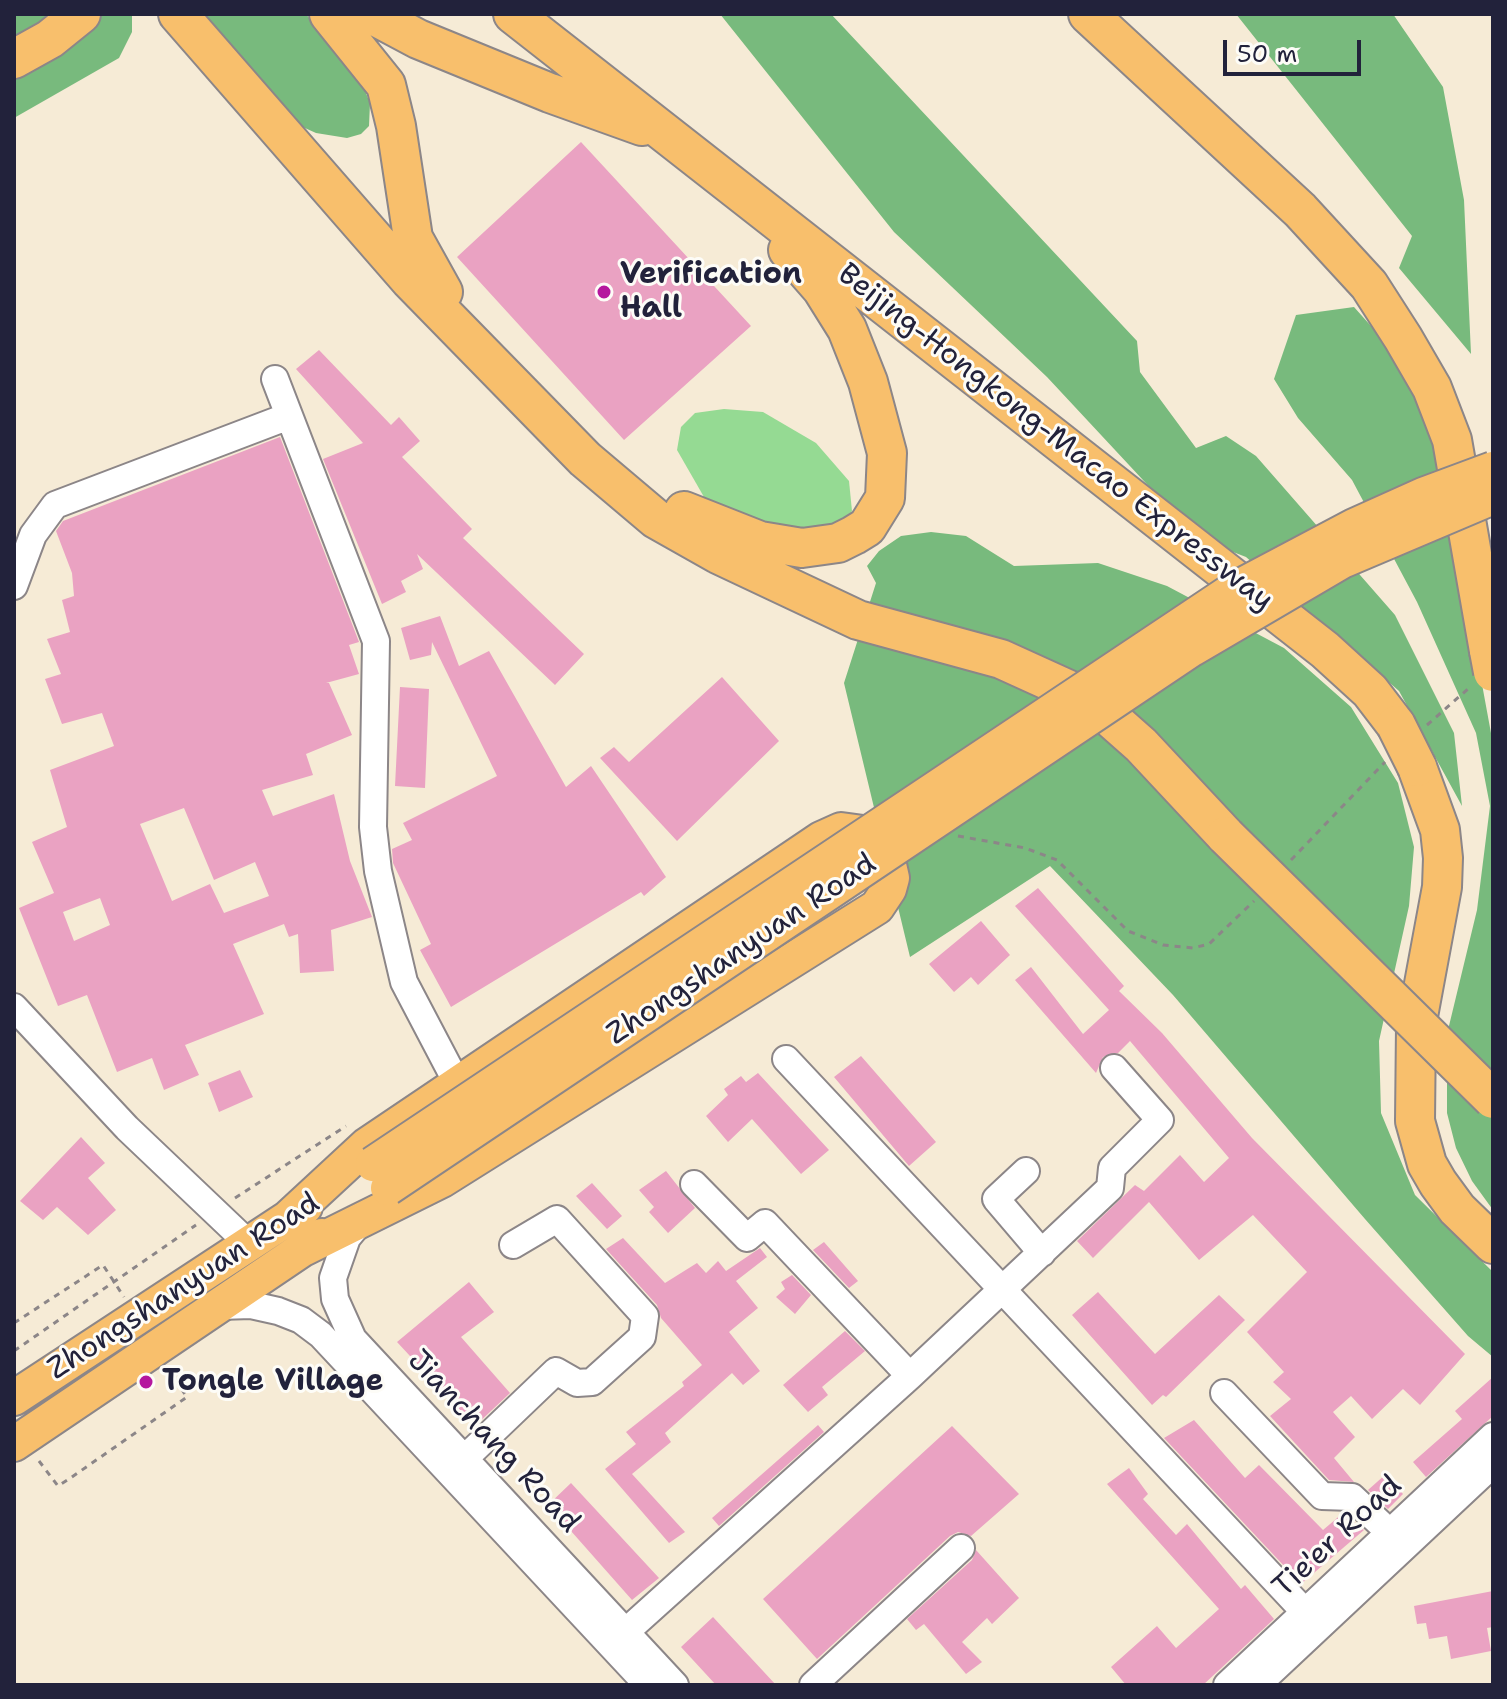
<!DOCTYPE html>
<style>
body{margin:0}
#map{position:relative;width:1507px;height:1699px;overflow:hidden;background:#f6ebd6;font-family:"Shantell Sans",sans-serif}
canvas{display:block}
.frame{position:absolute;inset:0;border:16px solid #22223b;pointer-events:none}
.scale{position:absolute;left:1223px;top:40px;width:138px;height:36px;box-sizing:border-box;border:4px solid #22223b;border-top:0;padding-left:10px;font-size:24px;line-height:28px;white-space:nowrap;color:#22223b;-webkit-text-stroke:6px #fdfcf7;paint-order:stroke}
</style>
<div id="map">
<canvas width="1507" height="1699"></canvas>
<div class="frame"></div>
<div class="scale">50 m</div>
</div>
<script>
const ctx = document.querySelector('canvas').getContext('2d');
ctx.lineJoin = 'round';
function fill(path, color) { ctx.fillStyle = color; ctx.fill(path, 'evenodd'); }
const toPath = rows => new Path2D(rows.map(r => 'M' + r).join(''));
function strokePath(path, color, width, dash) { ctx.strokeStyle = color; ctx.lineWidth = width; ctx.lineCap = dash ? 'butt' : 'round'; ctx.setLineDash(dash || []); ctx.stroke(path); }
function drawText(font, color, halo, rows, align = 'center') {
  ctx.font = font + ' "Shantell Sans",sans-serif'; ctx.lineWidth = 6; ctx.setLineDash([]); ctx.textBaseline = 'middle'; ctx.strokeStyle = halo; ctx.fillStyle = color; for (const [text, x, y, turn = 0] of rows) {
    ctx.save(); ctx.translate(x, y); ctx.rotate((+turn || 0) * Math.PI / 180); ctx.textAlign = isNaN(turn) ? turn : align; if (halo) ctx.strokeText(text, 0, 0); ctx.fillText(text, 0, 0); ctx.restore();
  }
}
fill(toPath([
 [724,409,763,412,816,443,849,481,852,511,843,526,804,538,755,530,704,497,677,450,681,427,695,413]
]), '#95da93');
fill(toPath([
 [14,14,132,14,132,32,119,58,14,118],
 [186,14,306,14,363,86,370,103,369,126,361,134,347,138,316,133,296,124],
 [720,14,831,14,1137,341,1140,372,1196,448,1226,436,1256,456,1395,615,1454,733,1462,806,1399,691,1246,557,1197,538,1047,377,894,232],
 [1236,14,1393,14,1443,87,1464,200,1471,354,1399,268,1412,236],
 [1354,307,1379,335,1423,403,1438,445,1493,744,1493,1082,1448,1030,1477,910,1490,806,1476,733,1417,602,1352,480,1298,418,1274,379,1296,315],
 [931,532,966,536,1014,566,1098,563,1167,586,1284,648,1351,707,1398,783,1414,847,1409,906,1379,1041,1381,1113,1415,1195,1493,1272,1493,1357,1468,1336,1365,1219,1173,995,1050,866,910,957,844,683,876,583,867,566,879,551,901,536],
 [1447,1079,1493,1118,1493,1210,1472,1181,1456,1148,1447,1113]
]), '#78ba7d');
fill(toPath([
 [581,142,751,326,624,440,457,257],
 [319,350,391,425,399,417,420,441,402,457,472,529,463,538,584,654,555,685,417,554,423,569,401,581,406,592,382,604,323,459,363,443,296,369],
 [280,437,359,642,349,645,359,674,326,683,329,683,352,735,306,754,313,775,262,790,273,816,334,794,350,861,372,917,331,930,334,971,300,973,298,934,289,937,284,924,233,944,264,1014,185,1045,199,1075,164,1090,152,1058,117,1072,87,995,58,1006,19,908,54,893,32,842,67,827,50,770,114,746,102,713,62,724,45,679,61,674,47,639,70,632,62,600,74,596,72,573,56,531,63,521],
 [184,808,214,880,255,862,269,896,224,913,210,884,172,901,140,824],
 [100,898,110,925,74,941,63,912],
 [440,616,459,666,489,651,566,787,591,766,666,877,644,896,641,892,451,1007,420,950,431,944,393,863,392,849,412,840,403,823,497,776,432,642,431,655,410,660,401,628],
 [722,677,779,741,677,841,600,758,614,747,629,762],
 [400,687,429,689,425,788,395,786],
 [1038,888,1124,986,1119,991,1162,1033,1252,1138,1465,1354,1420,1405,1403,1389,1372,1419,1351,1396,1333,1412,1355,1437,1334,1458,1354,1482,1329,1480,1270,1416,1291,1399,1273,1382,1284,1372,1247,1332,1307,1272,1253,1215,1199,1260,1149,1202,1093,1258,1077,1241,1135,1185,1144,1191,1180,1155,1204,1182,1229,1158,1130,1041,1118,1053,1103,1057,1096,1073,1015,980,1031,967,1083,1034,1109,1010,1015,906],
 [981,921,1010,955,978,985,971,977,954,992,929,964],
 [861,1056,936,1142,909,1166,834,1077],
 [240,1070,253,1097,219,1112,208,1083],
 [758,1073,829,1150,801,1174,752,1119,728,1142,706,1116,728,1095,724,1089,741,1076,746,1082],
 [81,1137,105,1163,88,1178,116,1210,88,1235,57,1207,43,1220,20,1201],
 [666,1171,695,1208,668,1233,649,1212,654,1207,639,1190],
 [592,1183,622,1216,607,1229,576,1196],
 [623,1238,665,1283,697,1263,706,1273,718,1261,726,1271,760,1248,767,1257,736,1281,758,1308,729,1332,760,1371,743,1385,732,1373,665,1433,671,1442,632,1474,685,1532,669,1543,605,1469,636,1444,626,1432,684,1386,682,1382,702,1365,661,1318,657,1305,606,1249],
 [824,1242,858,1281,849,1288,813,1250],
 [792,1275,811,1295,795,1314,776,1297,785,1289,781,1282],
 [469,1282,494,1312,461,1337,510,1393,475,1426,397,1342],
 [1098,1292,1155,1354,1219,1295,1245,1320,1166,1397,1163,1395,1152,1405,1072,1315],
 [845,1331,865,1351,822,1387,828,1395,808,1412,783,1385],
 [1493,1377,1493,1416,1426,1477,1413,1462,1462,1419,1455,1411],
 [1194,1420,1245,1478,1259,1465,1323,1530,1343,1513,1364,1530,1301,1584,1164,1438],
 [818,1425,824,1432,719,1526,712,1518],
 [952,1426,1019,1494,971,1536,958,1532,950,1536,817,1659,763,1599],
 [1129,1468,1148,1494,1143,1499,1176,1535,1187,1524,1241,1589,1245,1585,1274,1619,1203,1685,1126,1685,1111,1667,1157,1626,1176,1648,1219,1609,1107,1484],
 [1386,1474,1403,1494,1388,1509,1368,1490],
 [571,1483,659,1578,632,1600,548,1505],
 [976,1550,1019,1598,992,1624,987,1618,962,1642,982,1662,966,1674,924,1624,916,1630,907,1619,972,1560],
 [1493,1591,1493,1627,1487,1628,1491,1651,1451,1659,1447,1636,1429,1639,1426,1623,1417,1624,1414,1606],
 [713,1617,776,1685,716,1685,681,1647]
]), '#eaa2c2');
const minor = toPath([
 [275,379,376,641,373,827,378,871,404,982,457,1083],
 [14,586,33,535,55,505,289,416],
 [14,1007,127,1128,249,1244],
 [786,1059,1319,1627],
 [1026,1171,996,1199,1042,1253],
 [694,1184,747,1238,765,1223,910,1376],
 [362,1220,347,1238,333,1278,335,1299,353,1339,675,1685],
 [220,1306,251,1305,278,1311,301,1320,321,1335,648,1685],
 [1224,1393,1322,1496,1352,1497,1402,1544],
 [464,1459,556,1371,577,1383,592,1382,642,1337,645,1316,557,1219,513,1245],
 [611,1645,910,1376,1110,1188,1112,1168,1160,1120,1114,1068],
 [813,1685,961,1548],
 [1227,1685,1493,1436],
 [1257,1685,1493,1464]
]);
const major = toPath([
 [287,1219,367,1145,821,839,841,830,863,833,873,838,887,856,892,878,889,889,877,907,442,1180,303,1249],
 [14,1398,305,1207],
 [14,1444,322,1236]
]);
const highway = toPath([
 [178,14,410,280,585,459,656,519,718,554,858,620,1001,659,1089,699,1141,745,1226,836],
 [329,14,386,85,396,126,413,238,443,292],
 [371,14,418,39,550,93,642,126],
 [513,14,1325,650,1370,691,1396,725],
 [1088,14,1300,210,1369,285,1403,338,1432,388,1452,440,1489,651],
 [14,59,50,39,81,14],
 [684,511,760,541,802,548,838,543,854,535,867,527,885,498,887,453,868,382,847,329,822,289,788,250],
 [1417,767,1440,830,1443,858,1442,887,1416,1027,1415,1121,1427,1164,1438,1183,1457,1209,1493,1244]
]);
strokePath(minor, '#8c8688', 30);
strokePath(major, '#8c8688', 38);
strokePath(highway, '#8c8688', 42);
strokePath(toPath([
 [1427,725,1469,688],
 [958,836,1025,848,1057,860,1128,931,1163,945,1193,948,1209,944,1254,901],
 [1291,860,1385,762],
 [235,1198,346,1126],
 [14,1323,103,1265,124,1297],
 [14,1351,196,1225],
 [39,1461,58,1486,69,1479,187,1397,169,1371]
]), '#8c8688', 3, [6, 6]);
strokePath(minor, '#fff', 26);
strokePath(major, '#f8bf6c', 34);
strokePath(highway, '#f8bf6c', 38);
const majorBridge = toPath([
 [373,1164,1233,590,1354,526,1423,495,1493,469],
 [388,1188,1192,649,1342,561,1493,497]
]);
const highwayBridge = toPath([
 [1489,651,1493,672],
 [1396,725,1417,767],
 [1226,836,1493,1099]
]);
strokePath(majorBridge, '#8c8688', 38, []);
strokePath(highwayBridge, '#8c8688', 42, []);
strokePath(majorBridge, '#f8bf6c', 34);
strokePath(highwayBridge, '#f8bf6c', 38);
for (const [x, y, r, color] of [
 [604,292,8,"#b5179e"],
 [146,1382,8,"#b5179e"]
]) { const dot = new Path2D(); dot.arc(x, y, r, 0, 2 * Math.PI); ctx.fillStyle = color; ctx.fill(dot); strokePath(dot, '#fdfcf7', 3); }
drawText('bold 30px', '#22223b', '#fdfcf7', [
 ["Verification",620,275],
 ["Hall",620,309],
 ["Tongle Village",162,1382]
], 'left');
drawText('30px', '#22223b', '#fdfcf7', [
 ["Beijing-Hongkong-Macao Expressway",1055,438,38],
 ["Zhongshanyuan Road",742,950,-34],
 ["Zhongshanyuan Road",184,1287,-33],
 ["Jianchang Road",493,1442,47],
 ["Tie'er Road",1338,1537,-43]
]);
</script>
